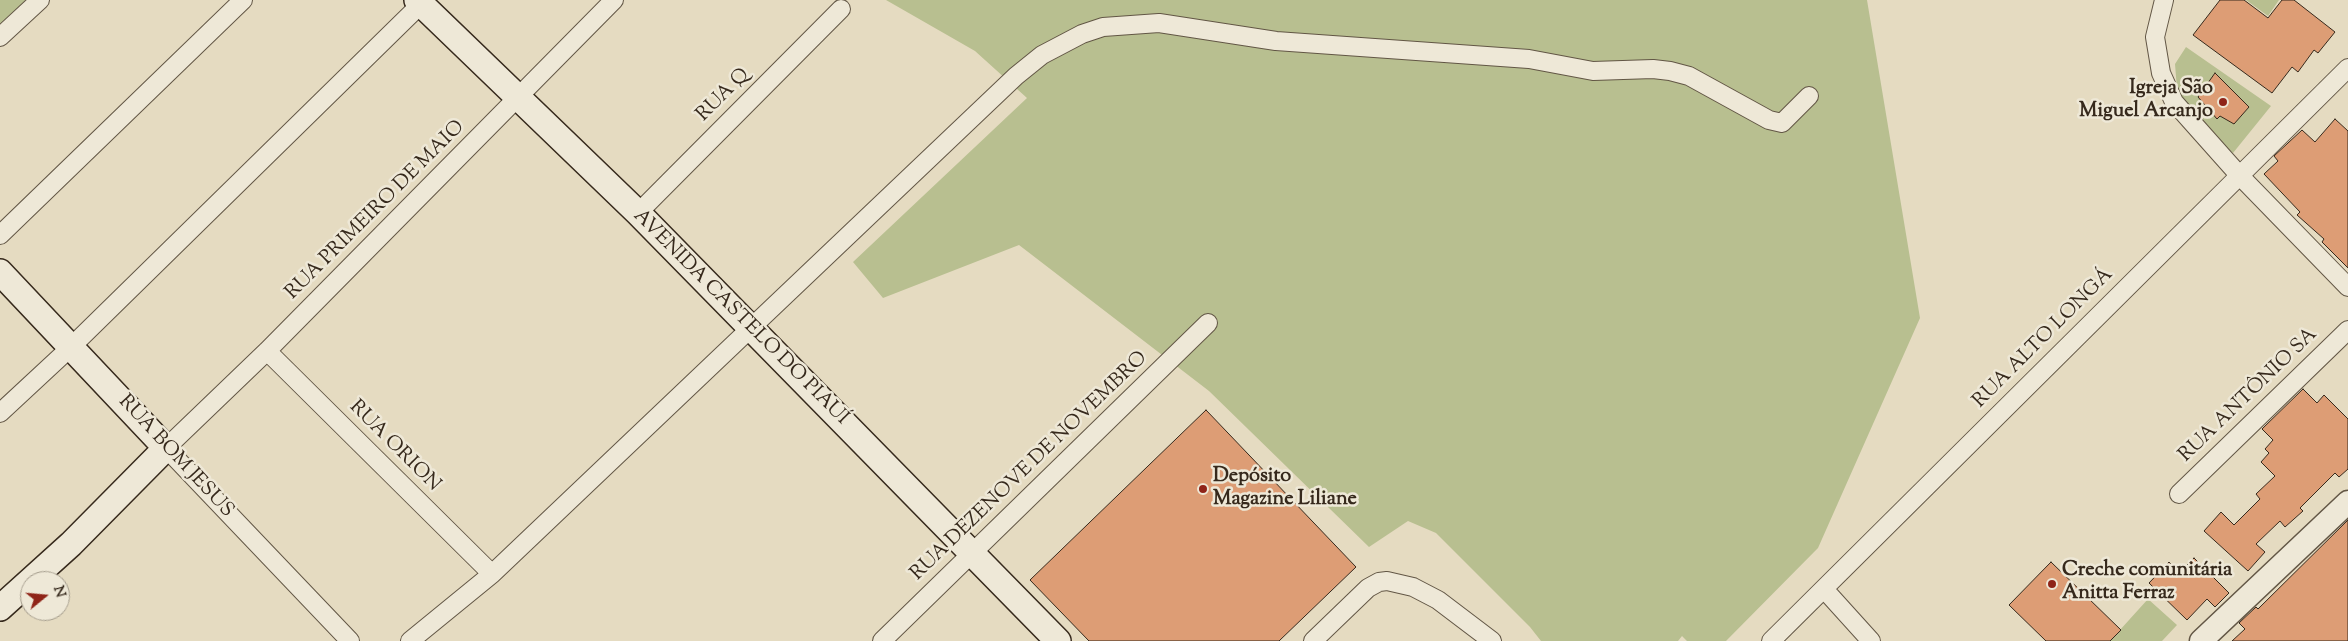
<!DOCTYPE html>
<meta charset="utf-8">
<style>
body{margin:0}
#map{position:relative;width:2348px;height:641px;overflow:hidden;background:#e5dbc1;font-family:"Sorts Mill Goudy",serif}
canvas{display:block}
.north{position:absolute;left:20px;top:571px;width:50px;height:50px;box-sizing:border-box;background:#eee8d7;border:1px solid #a49c8c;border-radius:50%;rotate:73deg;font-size:14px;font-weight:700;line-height:20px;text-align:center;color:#36291c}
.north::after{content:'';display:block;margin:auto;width:18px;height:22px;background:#8f2418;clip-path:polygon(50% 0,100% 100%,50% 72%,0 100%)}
</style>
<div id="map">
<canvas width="2348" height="641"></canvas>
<div class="north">N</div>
</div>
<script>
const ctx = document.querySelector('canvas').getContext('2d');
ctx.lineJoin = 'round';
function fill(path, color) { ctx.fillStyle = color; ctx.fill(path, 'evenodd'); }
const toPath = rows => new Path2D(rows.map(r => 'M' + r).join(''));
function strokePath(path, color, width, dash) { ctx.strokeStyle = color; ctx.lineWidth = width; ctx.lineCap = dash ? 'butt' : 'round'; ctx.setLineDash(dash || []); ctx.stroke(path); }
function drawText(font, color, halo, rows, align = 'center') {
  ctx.font = font + ' "Sorts Mill Goudy",serif'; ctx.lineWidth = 5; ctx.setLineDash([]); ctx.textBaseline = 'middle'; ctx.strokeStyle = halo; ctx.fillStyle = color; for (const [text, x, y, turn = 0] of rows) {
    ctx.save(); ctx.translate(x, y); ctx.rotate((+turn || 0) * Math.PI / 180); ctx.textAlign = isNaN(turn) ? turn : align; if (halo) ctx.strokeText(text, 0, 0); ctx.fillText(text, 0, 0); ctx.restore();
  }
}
fill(toPath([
 [0,0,29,0,0,27],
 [886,0,1867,0,1920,318,1818,548,1726,641,1687,641,1682,636,1678,641,1541,641,1530,627,1436,533,1408,521,1369,547,1209,391,1019,245,883,298,853,262,1027,98,975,51],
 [2246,0,2279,0,2268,16],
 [2186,47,2271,106,2233,153,2194,117,2177,89,2175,64],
 [2148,599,2177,625,2162,641,2110,641]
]), '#b8bf90');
const building = toPath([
 [2220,0,2244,0,2268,18,2282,0,2294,0,2335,32,2318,53,2314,50,2298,72,2292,67,2272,93,2193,35,2220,0],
 [2215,73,2249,107,2234,124,2220,116,2217,119,2198,97,2215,73],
 [2335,119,2348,131,2348,268,2322,242,2324,239,2297,215,2300,212,2264,174,2278,161,2274,156,2302,130,2315,142,2335,119],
 [2303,389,2317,403,2324,395,2348,419,2348,469,2339,477,2335,473,2300,508,2303,511,2285,527,2280,521,2256,544,2265,552,2248,571,2204,531,2221,512,2234,525,2260,499,2256,494,2275,476,2261,462,2269,453,2265,449,2273,440,2262,429,2303,389],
 [1206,410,1356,567,1279,641,1089,641,1030,580,1206,410],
 [2348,520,2348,641,2232,641,2245,629,2239,623,2256,607,2258,609,2348,520],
 [2194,558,2229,593,2215,607,2207,599,2187,620,2149,583,2169,562,2179,573,2194,558],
 [2051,562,2121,630,2110,641,2046,641,2009,605,2051,562]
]);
fill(building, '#dd9d75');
strokePath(building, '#36291c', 1);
const minor = toPath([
 [2164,0,2155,37,2161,73,2174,102,2239,175,2348,287],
 [0,37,40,0],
 [638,213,841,9],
 [0,235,243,0],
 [267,351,492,574],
 [0,413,71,347,421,4],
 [2179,494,2348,330],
 [1824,589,1871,641],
 [350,641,166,448,267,351,614,0],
 [410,641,492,574,1016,76,1042,55,1082,34,1103,27,1159,23,1276,41,1529,59,1593,71,1653,69,1670,71,1689,76,1769,120,1782,123,1809,96],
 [882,641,1208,323],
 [1313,641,1368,588,1379,582,1387,581,1413,587,1438,600,1492,641],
 [1771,641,2348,68]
]);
const tertiary = toPath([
 [2201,641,2348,502]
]);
const secondary = toPath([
 [417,0,638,213,1058,641],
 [0,272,166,448,71,544,0,608]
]);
strokePath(minor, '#625645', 20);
strokePath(tertiary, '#625645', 25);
strokePath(secondary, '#36291c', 28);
strokePath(minor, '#eee8d7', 18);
strokePath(tertiary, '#eee8d7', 22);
strokePath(secondary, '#eee8d7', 25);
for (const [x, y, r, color] of [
 [2223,102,5,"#8f2418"],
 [1203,489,5,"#8f2418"],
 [2052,584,5,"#8f2418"]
]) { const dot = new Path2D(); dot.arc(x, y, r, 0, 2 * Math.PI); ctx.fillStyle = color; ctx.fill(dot); strokePath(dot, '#eee8d7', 2); }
drawText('bold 20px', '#36291c', '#eee8d7', [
 ["Igreja São",2213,90,"right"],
 ["Miguel Arcanjo",2213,113,"right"],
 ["Depósito",1213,478],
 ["Magazine Liliane",1213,501],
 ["Creche comunitária",2062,572],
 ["Anitta Ferraz",2062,595]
], 'left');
drawText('20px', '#36291c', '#eee8d7', [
 ["RUA Q",724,96,-45],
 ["RUA PRIMEIRO DE MAIO",376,211,-45],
 ["AVENIDA CASTELO DO PIAUÍ",740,318,45],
 ["RUA ALTO LONGÁ",2044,339,-45],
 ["RUA ANTÔNIO SA",2249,396,-44],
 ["RUA ORION",394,447,45],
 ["RUA BOM JESUS",175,457,47],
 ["RUA DEZENOVE DE NOVEMBRO",1030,467,-44]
]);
</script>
